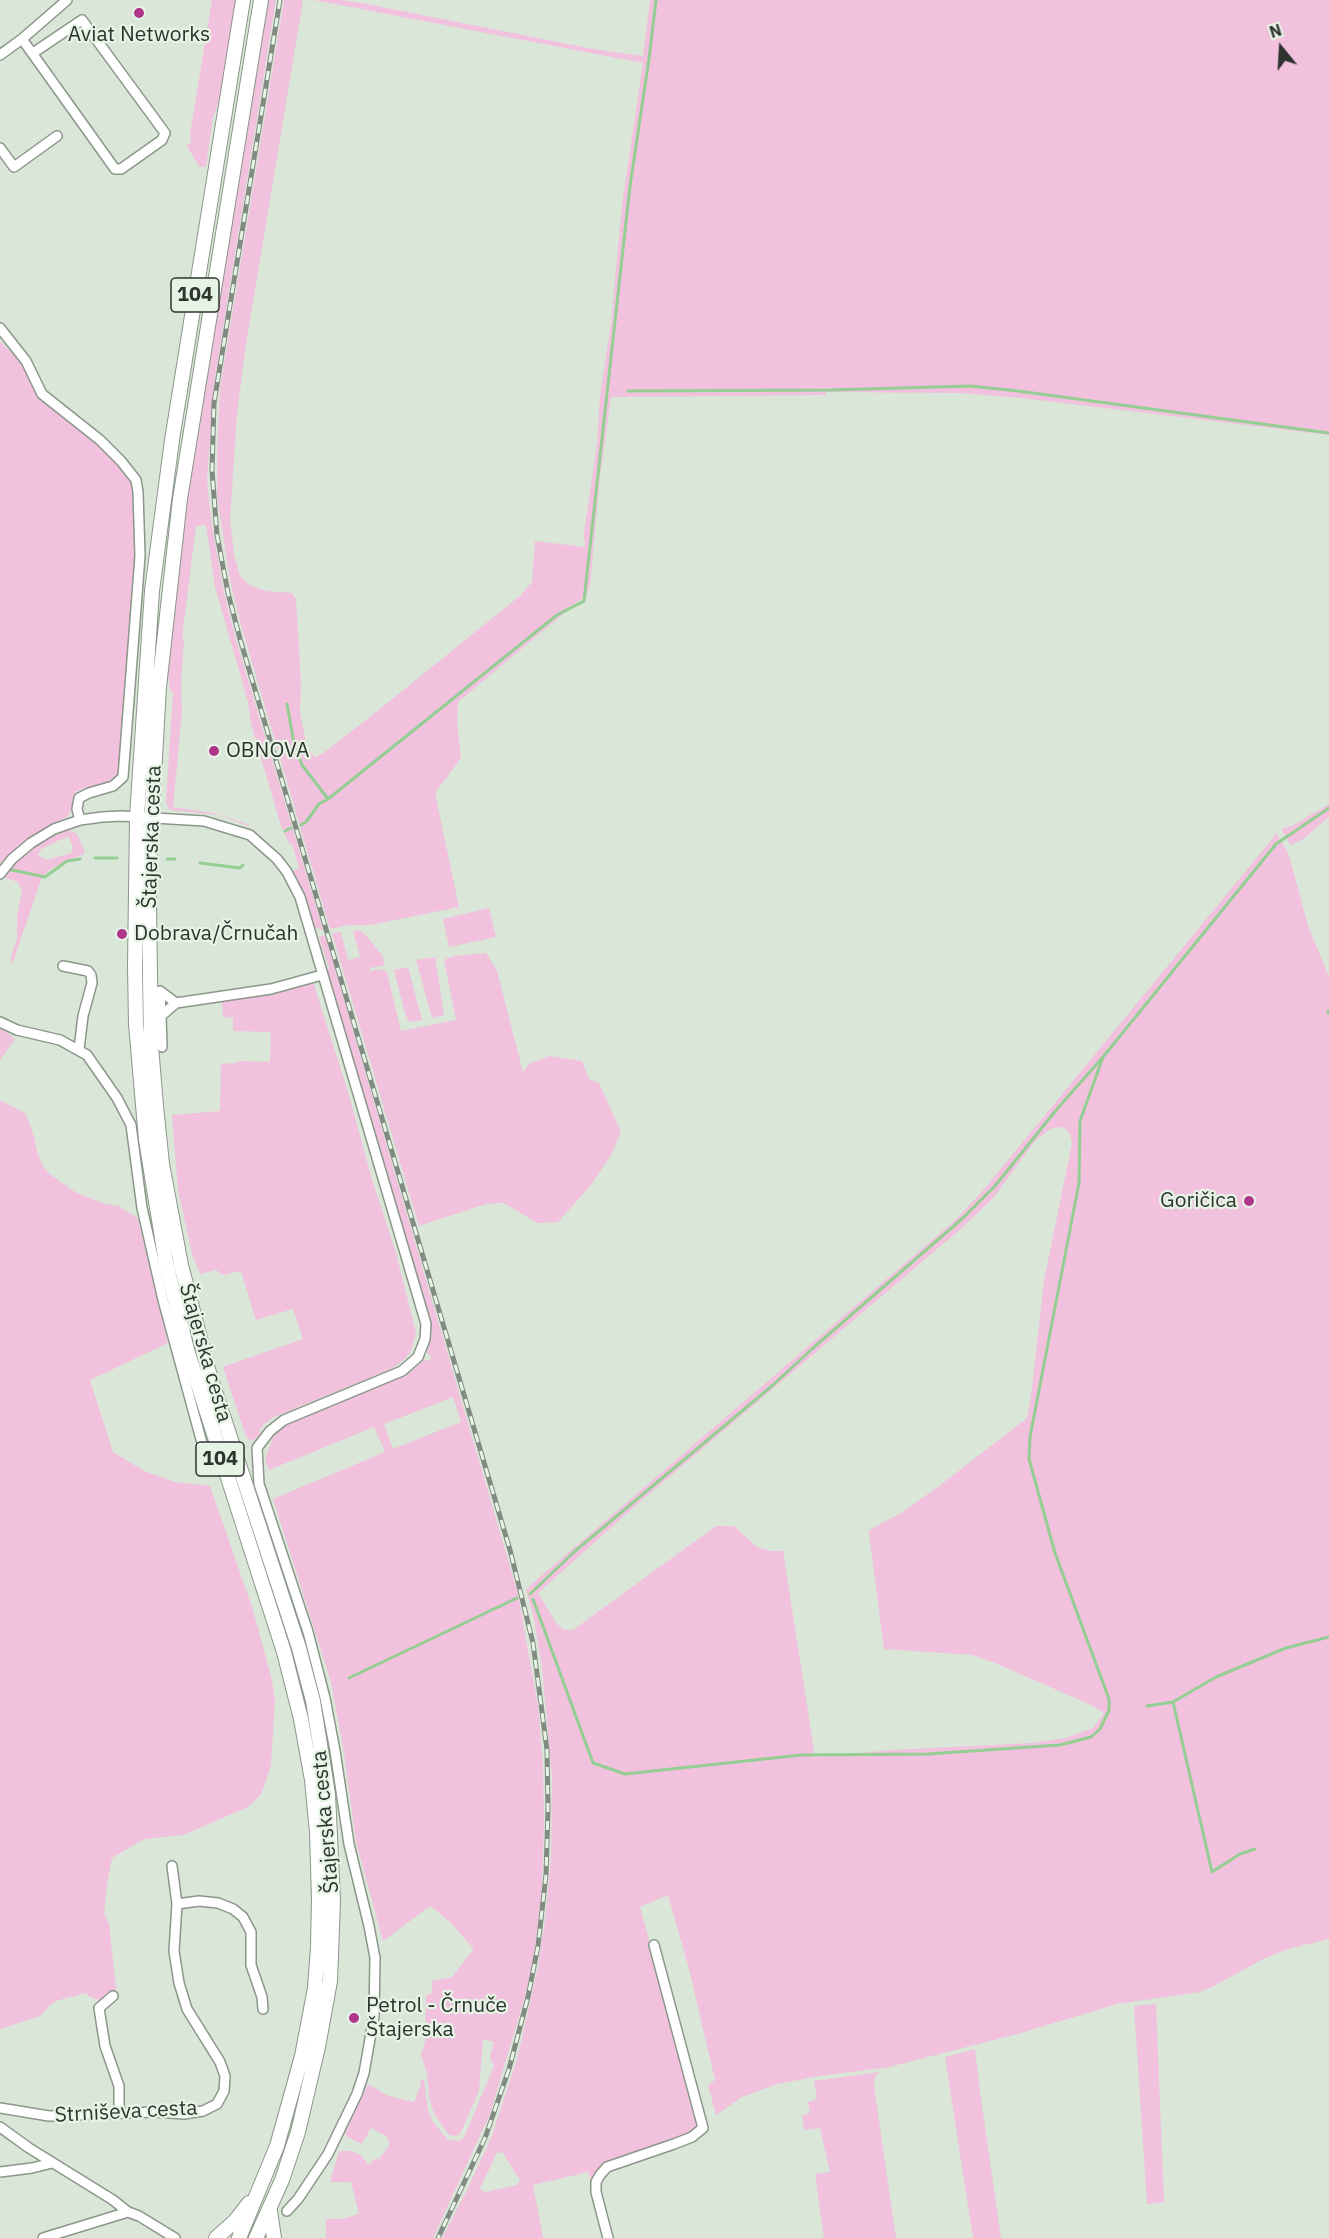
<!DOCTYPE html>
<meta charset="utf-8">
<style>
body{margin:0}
#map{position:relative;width:1329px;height:2238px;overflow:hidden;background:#d9e6d8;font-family:"IBM Plex Sans",sans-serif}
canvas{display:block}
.north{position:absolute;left:1251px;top:18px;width:60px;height:60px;-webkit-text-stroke:4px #e6f4e5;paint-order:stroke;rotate:342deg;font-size:16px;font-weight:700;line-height:24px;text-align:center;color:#2e332e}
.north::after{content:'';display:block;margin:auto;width:21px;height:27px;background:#2e332e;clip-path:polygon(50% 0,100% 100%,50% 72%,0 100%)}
</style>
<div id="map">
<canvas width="1329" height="2238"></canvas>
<div class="north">N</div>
</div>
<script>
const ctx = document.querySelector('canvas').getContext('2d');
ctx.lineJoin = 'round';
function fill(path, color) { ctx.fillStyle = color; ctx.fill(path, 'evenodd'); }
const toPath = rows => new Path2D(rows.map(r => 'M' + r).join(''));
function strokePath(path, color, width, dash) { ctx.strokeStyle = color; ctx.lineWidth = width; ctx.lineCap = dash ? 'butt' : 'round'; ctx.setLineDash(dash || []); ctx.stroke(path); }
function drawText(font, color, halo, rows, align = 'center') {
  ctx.font = font + ' "IBM Plex Sans",sans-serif'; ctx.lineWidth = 4.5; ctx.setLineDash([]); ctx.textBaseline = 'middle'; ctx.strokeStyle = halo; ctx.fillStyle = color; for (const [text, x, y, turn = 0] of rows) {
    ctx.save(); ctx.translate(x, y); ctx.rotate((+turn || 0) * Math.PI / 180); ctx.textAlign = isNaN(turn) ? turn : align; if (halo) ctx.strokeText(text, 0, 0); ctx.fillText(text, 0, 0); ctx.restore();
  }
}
fill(toPath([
 [212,0,237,0,223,89,213,117,206,167,199,167,187,146,191,142,190,134],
 [267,0,276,0,214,384,207,480,211,519,223,588,236,640,323,930,314,927,304,895,291,872,299,868,292,844,290,845,281,826,251,724,248,702,215,587,206,525,196,526,182,638,184,639,181,683,182,713,173,807,213,813,250,825,248,826,218,815,171,810,168,808,166,801,173,692,170,691,167,666,185,511],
 [284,0,303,0,246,344,237,413,230,520,234,554,240,576,251,586,267,591,292,593,296,599,301,683,300,713,307,748,315,757,322,754,370,717,521,595,532,582,535,541,585,547,584,533,597,444,600,396,611,323,622,205,643,63,314,0,340,0,362,3,593,49,643,56,650,0,1329,0,1329,435,1022,398,960,393,826,392,826,395,611,397,600,477,590,585,587,594,458,702,457,724,461,758,435,793,459,907,370,925,350,925,330,929,240,621,230,580,217,497,217,454,220,389],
 [0,341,20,361,39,399,78,427,106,451,132,482,137,540,120,768,118,775,105,783,81,789,76,792,71,811,67,817,29,838,0,863],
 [1329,804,1329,817,1303,839,1291,845,1281,829,1292,826],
 [69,830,77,834,84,850,84,854,55,867,48,871,41,880,12,965,11,957,17,938,17,916,22,892,18,882,3,877,17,860,40,842,57,832],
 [69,837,73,847,72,853,46,860,38,855,41,849,57,841],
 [1276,832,1289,855,1308,926,1329,977,1329,1939,1288,1949,1263,1959,1212,1987,1200,1992,1117,2004,1021,2033,889,2067,820,2076,777,2084,742,2097,716,2115,708,2085,715,2080,689,1969,668,1895,640,1907,697,2113,699,2123,695,2132,679,2140,619,2159,593,2185,588,2172,533,2185,543,2238,442,2238,466,2192,492,2136,518,2056,538,1967,545,1921,551,1859,552,1776,542,1668,534,1619,526,1589,954,1221,980,1194,1273,838],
 [1058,1127,1064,1128,1070,1133,1072,1143,1044,1281,1031,1396,1027,1418,938,1487,901,1513,869,1530,869,1533,884,1649,972,1655,995,1663,1089,1704,1104,1713,1093,1728,1066,1738,1033,1743,893,1750,815,1757,783,1551,770,1551,757,1547,734,1526,716,1526,573,1630,564,1630,557,1624,538,1593,634,1507,963,1227,994,1197,1035,1141,1050,1129],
 [497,2152,503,2153,520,2180,518,2185,485,2192,480,2189],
 [489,908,496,937,449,947,443,919],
 [358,930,364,933,382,955,385,965,370,968,369,971,381,969,387,972,401,1031,456,1020,444,960,454,956,486,953,497,971,523,1072,529,1064,549,1056,582,1061,589,1079,599,1083,621,1132,611,1155,591,1185,558,1222,537,1223,504,1203,499,1203,486,1204,419,1226,332,933,341,932,348,960,360,957,353,931],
 [325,935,518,1594,538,1706,543,1764,544,1822,542,1888,534,1954,526,1993,490,2114,433,2238,326,2238,326,2219,343,2219,359,2214,351,2182,330,2182,339,2151,352,2151,360,2155,369,2165,374,2159,379,2159,389,2146,389,2142,386,2136,371,2128,362,2144,346,2136,345,2133,367,2086,370,2085,388,2096,414,2102,421,2084,420,2079,424,2080,428,2110,433,2122,448,2140,459,2141,464,2137,494,2066,490,2057,494,2042,483,2039,479,2091,460,2134,456,2136,449,2135,434,2114,429,2097,427,2073,421,2055,425,2042,426,1995,433,1993,431,1981,452,1977,474,1949,449,1921,430,1906,383,1941,356,1842,344,1753,331,1682,273,1499,385,1452,374,1427,269,1470,265,1459,275,1432,284,1425,402,1377,412,1371,424,1360,430,1361,431,1356,427,1353,432,1333,429,1317,327,972,329,968,319,937],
 [453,1397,461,1422,393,1449,384,1424],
 [435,957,444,1015,432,1018,416,960],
 [408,967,422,1020,409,1022,405,1013,394,970],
 [313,982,349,1095,371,1176,396,1253,416,1333,411,1351,405,1359,391,1369,274,1417,264,1424,259,1430,261,1433,253,1441,247,1438,245,1434,223,1367,303,1339,293,1309,256,1320,241,1271,223,1275,216,1270,200,1274,192,1254,178,1190,172,1115,220,1111,221,1064,235,1063,240,1061,270,1062,271,1032,233,1031,233,1018,223,1017,222,1001],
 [0,1027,15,1039,0,1060],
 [0,1100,26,1114,34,1137,38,1155,44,1168,51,1175,75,1192,105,1204,119,1206,138,1219,168,1343,90,1380,113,1452,144,1471,175,1482,210,1486,253,1610,271,1676,275,1699,271,1765,262,1792,255,1801,246,1808,183,1835,144,1839,112,1858,107,1884,104,1914,109,1924,116,1989,110,1995,99,2000,90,1997,86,1993,59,2000,51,2004,40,2016,0,2029],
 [1156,2004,1164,2202,1147,2204,1134,2006],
 [975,2049,980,2092,1001,2238,973,2238,945,2057],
 [879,2072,875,2078,874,2087,896,2238,824,2238,815,2174,830,2172,820,2128,804,2130,802,2115,810,2113,808,2102,817,2099,814,2081]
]), '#f1c1de');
strokePath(toPath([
 [628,391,831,390,970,386,1018,391,1329,433],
 [287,704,294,744,302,765,328,799],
 [301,825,306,822,319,804,328,799,557,615,584,601,630,186,649,59,656,0],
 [285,831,291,828],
 [95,858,117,858],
 [167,859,175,859],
 [200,863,240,868,243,865],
 [12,870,45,877,67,861,80,859],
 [1328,1011,1329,1014],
 [530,1594,574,1552,773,1385,813,1348,963,1218,995,1186,1057,1109,1103,1057,1276,844,1329,808],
 [533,1599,593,1763,625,1774,801,1755,928,1754,1060,1745,1091,1737,1100,1729,1109,1710,1109,1699,1055,1553,1029,1459,1030,1437,1079,1183,1080,1121,1103,1057],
 [349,1678,517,1598],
 [1173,1702,1212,1872,1240,1854,1255,1849],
 [1147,1706,1173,1702,1216,1677,1286,1648,1329,1637]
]), '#94ce92', 3);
const minor = toPath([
 [22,39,115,169,121,169,162,140,165,133,82,20,33,53],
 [0,55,22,39,67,0],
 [0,148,14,167,57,136],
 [0,328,26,361,42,394,100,440,121,461,136,480,138,492,140,556,123,777,113,786,89,793,79,798,77,809,80,820],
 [0,874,12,859,31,843,54,829,80,820,102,817,122,816,204,821,250,835,277,859,287,872,300,897,426,1324,425,1339,418,1357,402,1371,284,1420,270,1431,257,1448,259,1484,308,1632,325,1698,335,1751,349,1844,369,1926,375,1958,374,2016,364,2073,357,2094,328,2154,298,2199,287,2211],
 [63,966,88,971,91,975,92,983,83,1016,79,1049],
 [160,991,176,1003,271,989,322,975],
 [160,991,161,1016],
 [0,1022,17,1030,60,1040,87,1055,117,1098,131,1125,142,1208,163,1300,202,1443],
 [162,1047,161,1016,176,1003],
 [177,1904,199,1901,218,1903,233,1909,243,1917,251,1932,251,1965,262,1997,263,2009],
 [113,1996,99,2008,105,2046,119,2086,119,2113],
 [0,2108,49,2116,155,2112,184,2114,203,2111,217,2104,224,2091,225,2076,220,2062,187,2009,179,1983,174,1951,177,1904,172,1866],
 [0,2127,29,2148,113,2200,128,2212,139,2216,175,2238],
 [0,2172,32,2168,52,2163],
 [43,2238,128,2212],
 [608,2238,596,2192,596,2182,600,2175,607,2167,674,2144,692,2137,703,2128,654,1945]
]);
const primary = toPath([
 [270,2211,274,2238],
 [216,2238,235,2221,249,2203],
 [239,2238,277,2146,302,2056,315,1988,318,1947,319,1899,317,1832,312,1780,301,1719,284,1652,187,1350,166,1263,146,1140,136,1024,135,966,137,817,152,591,172,440,243,0],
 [256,2238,282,2180,298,2132,318,2047,330,1981,333,1901,328,1794,313,1701,299,1648,209,1373,181,1265,162,1164,156,1106,151,1046,149,903,150,844,159,687,180,499,261,0]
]);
strokePath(minor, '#8a9789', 12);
strokePath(primary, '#8a9789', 16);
strokePath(minor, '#fff', 9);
strokePath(primary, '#fff', 14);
const rail = toPath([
 [280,0,214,403,212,470,217,535,228,593,240,639,510,1550,533,1643,547,1750,548,1809,546,1875,538,1946,528,1997,509,2069,485,2138,438,2238]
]);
strokePath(rail, '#828b82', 5);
strokePath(rail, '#e6f4e5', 3, [9]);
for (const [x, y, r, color] of [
 [139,13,6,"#ae3589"],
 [214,751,6,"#ae3589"],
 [122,934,6,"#ae3589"],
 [1249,1201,6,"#ae3589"],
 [354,2018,6,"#ae3589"]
]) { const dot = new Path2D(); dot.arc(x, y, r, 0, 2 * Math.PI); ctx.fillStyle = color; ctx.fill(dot); strokePath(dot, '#e6f4e5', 2); }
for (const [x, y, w] of [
 [195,295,48],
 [220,1459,48]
]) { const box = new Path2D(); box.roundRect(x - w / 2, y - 17, w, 34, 4.5); ctx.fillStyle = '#e6f4e5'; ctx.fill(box); strokePath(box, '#2e332e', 1.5); }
drawText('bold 20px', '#2e332e', null, [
 ["104",195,295],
 ["104",220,1459]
]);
drawText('21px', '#2e332e', '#e6f4e5', [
 ["Aviat Networks",139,35,"center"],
 ["OBNOVA",226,751],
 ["Dobrava/Črnučah",134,934],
 ["Goričica",1237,1201,"right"],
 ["Petrol - Črnuče",366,2006],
 ["Štajerska",366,2030]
], 'left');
drawText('21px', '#2e332e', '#e6f4e5', [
 ["Štajerska cesta",152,837,-88],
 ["Štajerska cesta",205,1353,74],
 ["Štajerska cesta",326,1822,-95],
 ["Strniševa cesta",126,2112,-3]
]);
</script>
